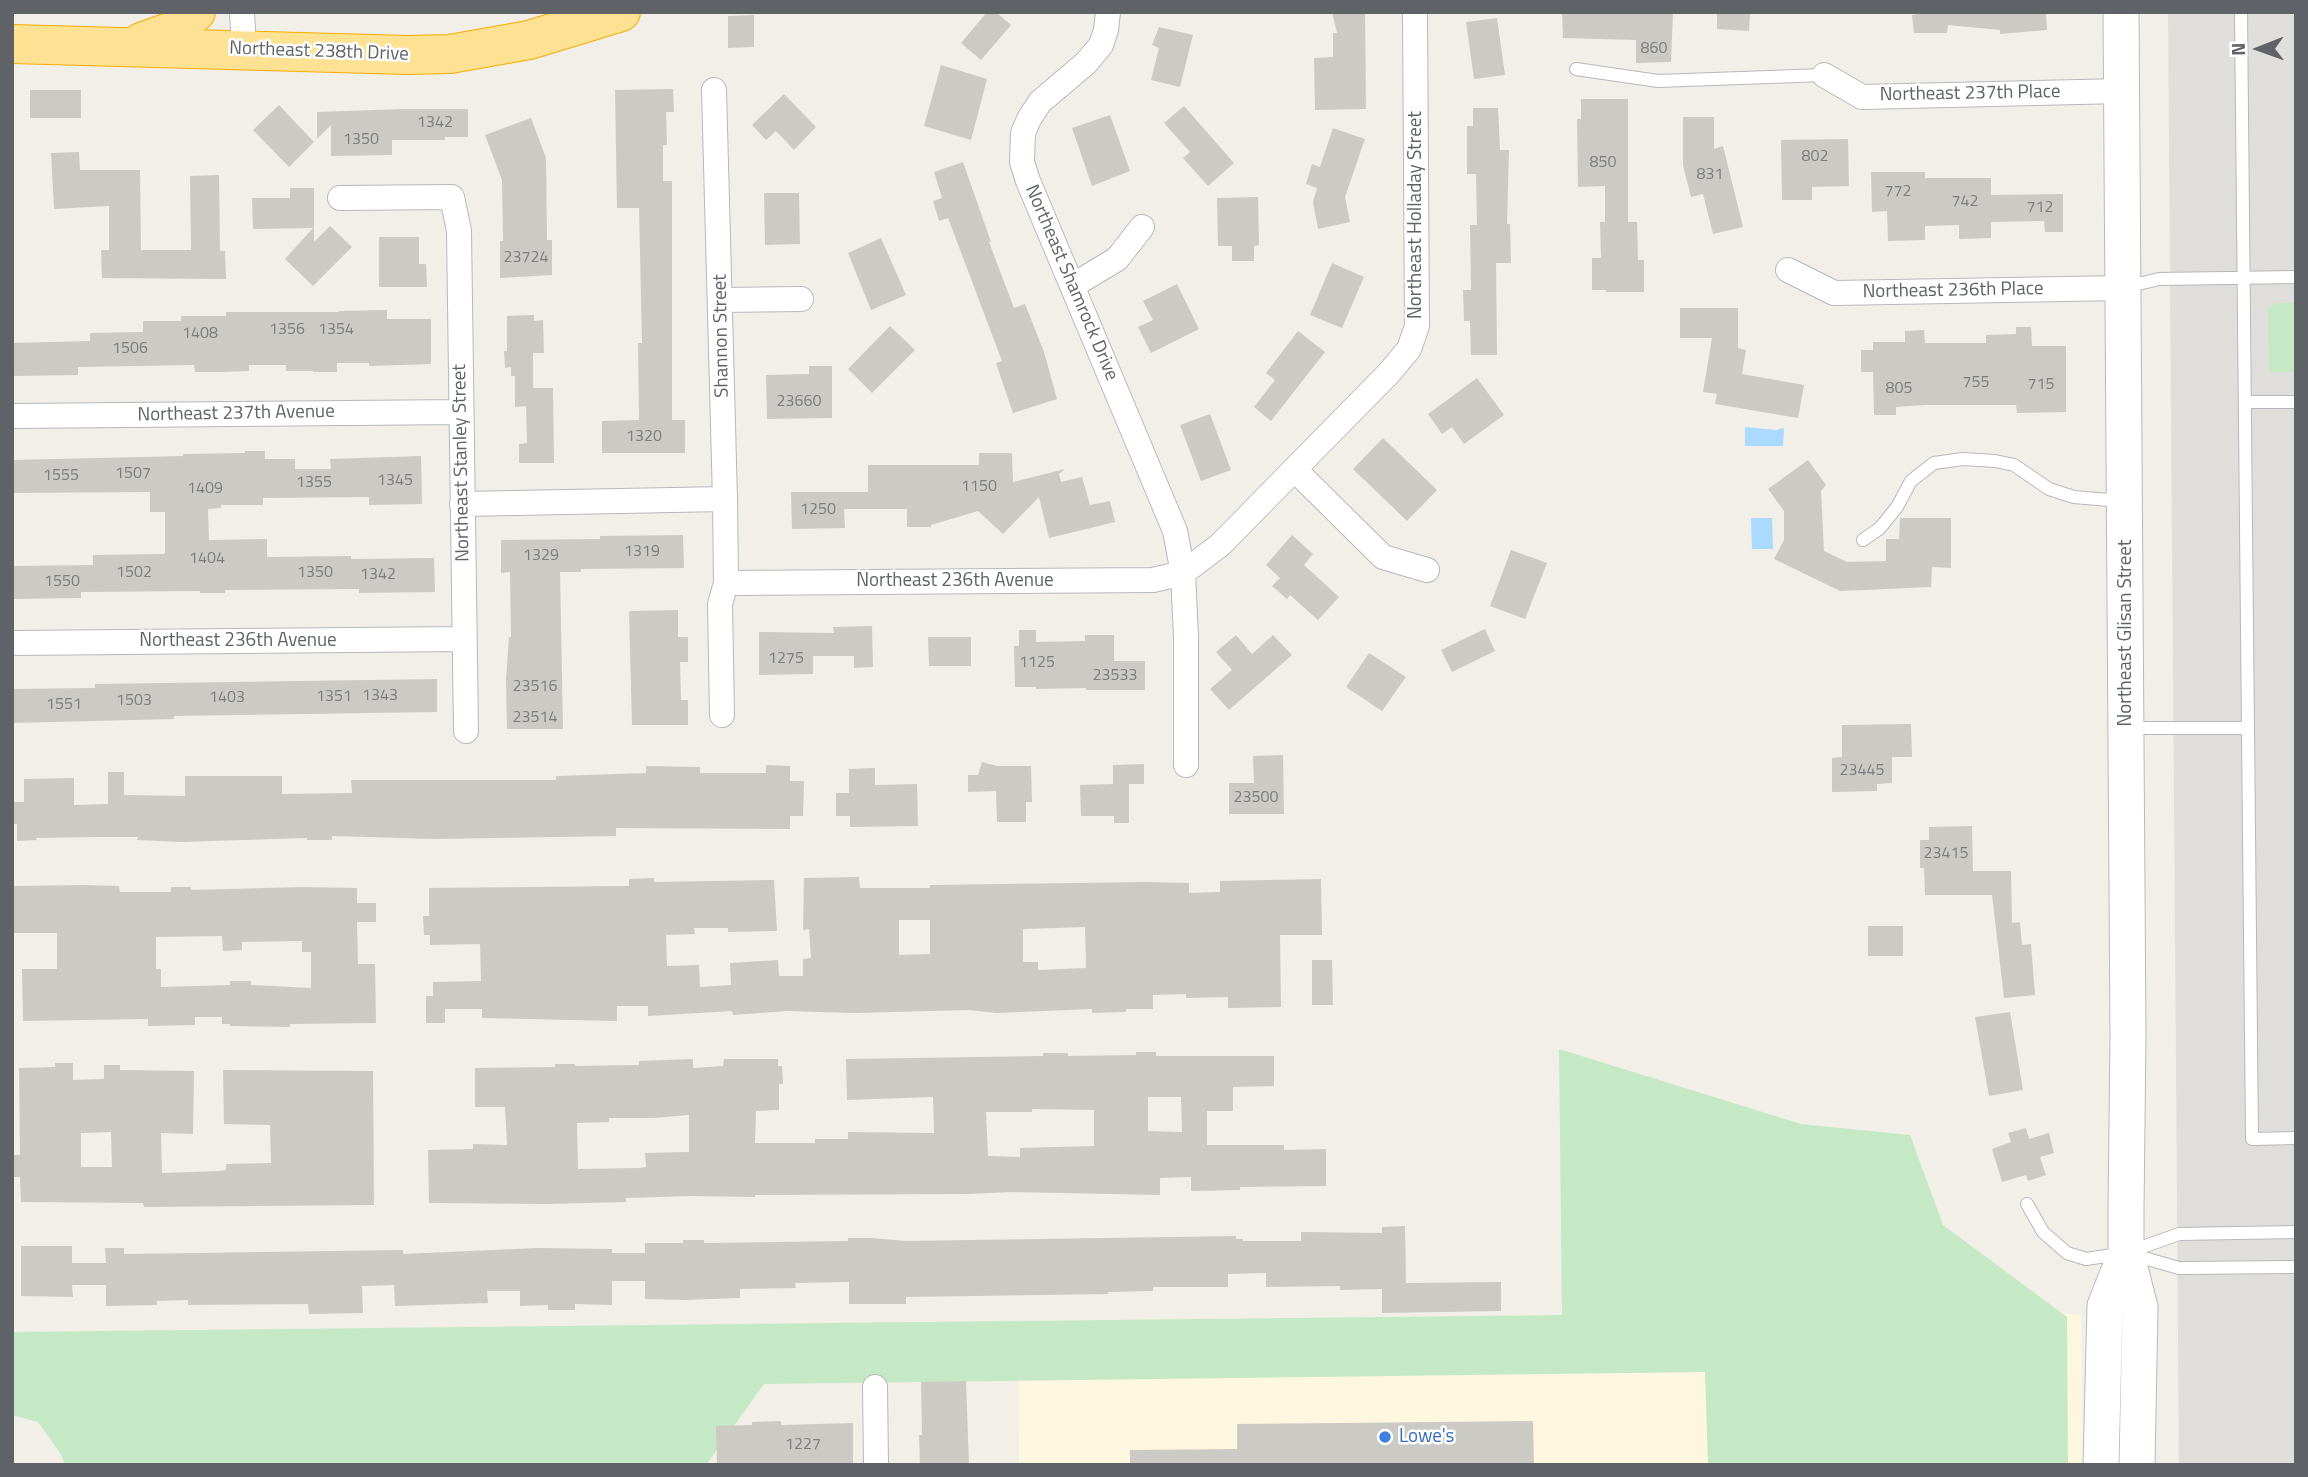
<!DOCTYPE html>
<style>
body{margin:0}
#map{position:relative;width:2308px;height:1477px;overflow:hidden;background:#f1efe8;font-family:"Titillium Web",sans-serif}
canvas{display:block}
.frame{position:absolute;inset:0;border:14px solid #5f6368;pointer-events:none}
.north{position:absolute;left:2224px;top:14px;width:70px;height:70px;-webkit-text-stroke:5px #fff;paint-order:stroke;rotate:269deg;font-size:19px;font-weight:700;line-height:28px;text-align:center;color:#5f6368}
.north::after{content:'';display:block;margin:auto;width:24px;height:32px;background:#5f6368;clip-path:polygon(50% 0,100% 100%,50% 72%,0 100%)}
</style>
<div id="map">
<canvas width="2308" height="1477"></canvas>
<div class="frame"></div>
<div class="north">N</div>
</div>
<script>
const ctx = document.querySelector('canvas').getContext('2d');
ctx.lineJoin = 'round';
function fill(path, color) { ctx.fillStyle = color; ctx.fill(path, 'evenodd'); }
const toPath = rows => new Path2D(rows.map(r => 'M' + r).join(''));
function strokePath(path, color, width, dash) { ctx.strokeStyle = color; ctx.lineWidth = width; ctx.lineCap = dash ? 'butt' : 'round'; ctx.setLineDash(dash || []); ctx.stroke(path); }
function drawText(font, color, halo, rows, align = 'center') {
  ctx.font = font + ' "Titillium Web",sans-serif'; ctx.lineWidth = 5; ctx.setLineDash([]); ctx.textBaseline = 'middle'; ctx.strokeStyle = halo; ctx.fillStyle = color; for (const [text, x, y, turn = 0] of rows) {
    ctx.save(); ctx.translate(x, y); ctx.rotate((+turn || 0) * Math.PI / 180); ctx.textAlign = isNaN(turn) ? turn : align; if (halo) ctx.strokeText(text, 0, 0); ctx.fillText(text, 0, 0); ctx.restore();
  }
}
fill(toPath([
 [2081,1314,2083,1465,1019,1465,1018,1321,1562,1315]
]), '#fef7e0');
fill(toPath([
 [2168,12,2296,12,2296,1465,2179,1465]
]), '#e0deda');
fill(toPath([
 [2277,303,2296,303,2296,372,2269,372,2268,308],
 [1559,1049,1801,1124,1910,1135,1943,1225,2067,1317,2068,1465,1708,1465,1705,1372,764,1384,706,1465,65,1465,61,1454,38,1422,12,1415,12,1332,1562,1315]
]), '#c5e8c5');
fill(toPath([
 [1745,427,1776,430,1782,428,1784,429,1783,446,1745,446],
 [1751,518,1772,518,1773,549,1752,549]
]), '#aadaff');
fill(toPath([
 [987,12,996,12,1011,25,981,60,961,43],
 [1332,12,1365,12,1366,109,1315,110,1314,58,1333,57,1333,33,1337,33],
 [1562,12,1673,12,1671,62,1636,63,1636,40,1563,38],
 [1717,12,1750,12,1749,31,1717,29],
 [1929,12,2046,12,2047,30,2000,34,2000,30,1948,25,1947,33,1914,33,1912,15],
 [754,15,754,47,728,48,728,16],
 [1497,18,1505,75,1474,79,1466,22],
 [1159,27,1193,35,1180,87,1151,80,1159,48,1152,45],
 [941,65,987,79,971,140,924,126],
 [673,89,674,112,666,112,667,145,663,145,663,181,672,181,672,420,685,420,685,453,602,453,602,421,639,420,638,343,642,343,639,208,617,208,615,90],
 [30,90,81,90,81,118,30,118],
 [784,94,816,127,794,150,776,131,766,140,752,125],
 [1581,99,1628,99,1628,222,1637,222,1638,260,1644,260,1644,292,1606,292,1606,290,1592,290,1592,258,1601,258,1600,222,1605,222,1605,186,1578,187,1577,119,1581,119],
 [279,105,314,142,289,167,253,130],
 [1184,106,1234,163,1208,186,1183,158,1190,152,1164,123],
 [1473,108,1498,108,1500,150,1509,150,1507,224,1510,224,1511,263,1496,263,1497,355,1471,355,1470,321,1464,321,1463,290,1471,290,1470,225,1477,225,1476,174,1467,174,1467,126,1473,126],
 [402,109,468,109,468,137,445,137,445,140,392,140,392,155,331,156,331,125,317,139,317,112],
 [1110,115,1130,171,1092,186,1072,128],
 [1683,117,1714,117,1714,149,1723,146,1743,227,1713,234,1703,194,1691,197,1683,165],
 [531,118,546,158,547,240,552,240,552,275,500,278,500,241,503,241,502,180,485,135],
 [1333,128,1365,139,1345,197,1350,222,1318,229,1313,202,1317,188,1306,184,1312,164,1320,167],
 [1848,139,1849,186,1812,187,1812,200,1782,200,1781,140],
 [79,152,80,170,140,170,141,250,191,250,190,176,219,175,220,251,225,251,226,279,102,278,101,250,109,250,109,206,54,209,51,153],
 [963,162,991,242,989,242,1014,308,1025,304,1044,352,1057,399,1013,413,996,363,1002,361,948,218,939,221,933,201,942,198,934,172],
 [1871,172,1925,172,1925,178,1991,178,1991,195,2063,194,2063,232,2045,232,2044,221,1991,222,1991,238,1959,239,1959,225,1925,226,1925,240,1888,241,1887,211,1872,212],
 [290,188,314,188,314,242,330,226,352,247,313,286,285,259,313,228,253,229,252,198,290,198],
 [764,193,799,193,800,244,765,245],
 [1258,197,1259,245,1254,246,1254,261,1232,261,1232,246,1218,246,1217,198],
 [379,237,419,237,419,264,426,264,427,287,379,287],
 [881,238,906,295,871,310,848,253],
 [1332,263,1364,277,1342,328,1310,315],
 [1177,284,1199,329,1151,353,1138,327,1153,320,1143,301],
 [1680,308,1738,308,1738,348,1746,350,1742,374,1804,385,1798,418,1715,404,1717,394,1703,392,1712,338,1680,338],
 [387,310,387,319,431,319,431,364,369,366,369,363,337,363,337,372,313,372,313,371,286,371,286,365,249,365,249,371,220,372,195,372,194,365,78,367,78,375,12,376,12,343,90,341,90,333,143,332,143,321,181,321,181,316,226,316,226,312,340,312,338,311],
 [534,315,534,321,543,320,544,353,533,353,533,388,553,388,554,463,519,463,519,444,527,443,526,406,515,407,515,376,511,376,511,367,505,368,504,351,507,351,507,316],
 [890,326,915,350,872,393,848,369],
 [2016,327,2031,327,2032,346,2066,346,2066,412,2017,413,2016,405,1925,405,1896,407,1896,415,1874,415,1873,372,1861,372,1861,350,1873,350,1873,342,1905,342,1905,331,1924,330,1925,343,1986,343,1986,335,2016,334],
 [1298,331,1325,352,1271,421,1254,407,1275,380,1266,373],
 [809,366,832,366,832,418,767,419,766,375,809,374],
 [1477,378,1504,415,1464,444,1452,427,1442,434,1428,414],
 [1210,414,1231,470,1201,481,1180,425],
 [1383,438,1437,490,1407,521,1353,469],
 [245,451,265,451,265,459,295,459,295,469,331,469,330,459,421,456,422,504,369,505,369,497,263,498,263,505,221,505,221,508,208,509,209,540,267,539,267,557,351,556,351,559,434,558,435,592,359,593,359,589,225,590,225,593,200,593,200,591,81,592,81,598,12,599,12,566,93,565,93,555,163,554,165,553,165,512,150,512,150,492,12,493,12,460,183,456,183,454,245,453],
 [979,453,1012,453,1013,482,1065,469,1059,474,1061,482,1082,477,1090,505,1110,501,1115,522,1049,538,1039,497,1003,534,978,511,931,525,931,527,907,527,907,509,844,509,845,528,792,529,791,492,868,492,868,465,979,465],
 [1808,460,1826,485,1821,491,1824,551,1847,562,1886,561,1886,539,1899,539,1900,518,1951,518,1951,568,1932,567,1931,587,1840,591,1774,559,1784,540,1784,511,1768,489],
 [683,535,684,568,581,569,581,572,560,572,563,729,507,729,506,679,509,637,511,637,510,572,501,573,501,540,600,539,600,536],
 [1292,535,1313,554,1304,565,1339,597,1318,620,1290,595,1287,599,1272,586,1280,578,1266,565],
 [1511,550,1547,563,1525,619,1490,606],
 [678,610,678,637,688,637,688,662,680,662,681,700,688,700,688,725,632,725,629,611],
 [872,626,873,667,854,668,854,656,813,656,813,674,759,675,759,632,834,633,833,627],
 [1485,629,1495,651,1452,672,1441,650],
 [1019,630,1036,630,1036,642,1085,641,1085,635,1114,635,1114,661,1145,661,1145,690,1086,690,1086,688,1036,689,1036,687,1015,687,1014,646,1019,646],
 [1236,635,1252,654,1273,635,1292,655,1229,710,1210,689,1232,670,1216,652],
 [928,637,971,637,971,666,929,666],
 [1369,653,1406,677,1382,711,1346,687],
 [437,679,437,712,174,716,174,719,12,723,12,689,95,688,95,684],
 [1911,724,1912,757,1892,757,1892,783,1877,784,1877,791,1832,792,1832,758,1842,757,1842,725],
 [1283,755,1284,814,1229,814,1229,783,1254,783,1253,756],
 [982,762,997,766,1031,766,1032,802,1026,802,1026,822,997,822,996,791,968,792,968,775,978,775],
 [1144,764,1144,784,1129,784,1129,823,1114,823,1114,816,1081,816,1080,785,1113,784,1113,765],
 [766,765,790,766,790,781,804,781,803,816,790,816,790,829,616,828,616,836,435,839,332,836,332,840,307,840,307,838,180,842,137,840,138,837,99,837,36,838,37,840,17,841,17,824,12,824,12,802,24,802,24,779,74,778,74,805,108,804,108,772,124,772,124,795,185,796,185,776,282,776,282,794,352,793,351,780,556,780,556,776,646,773,646,766,700,767,700,773,766,773],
 [875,768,875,785,917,784,918,826,850,827,850,816,836,816,836,793,849,793,849,769],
 [1972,826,1973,871,2011,871,2012,923,2020,922,2022,945,2031,944,2035,995,2004,998,1992,895,1925,895,1924,868,1920,868,1920,840,1929,840,1929,827],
 [859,877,860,888,930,888,930,885,1145,882,1189,883,1189,893,1220,892,1220,881,1321,879,1322,935,1280,935,1281,1007,1228,1008,1228,997,1186,998,1186,994,1153,995,1153,1009,1126,1009,1126,1012,1092,1013,1092,1009,996,1013,969,1010,854,1013,787,1011,733,1015,732,1011,648,1016,648,1006,617,1006,617,1021,482,1018,482,1009,445,1009,445,1023,426,1023,426,996,433,996,433,982,481,981,480,944,430,945,430,935,424,935,423,916,429,916,429,888,629,886,629,879,654,878,654,882,774,880,777,931,728,932,728,928,694,928,695,934,666,935,667,966,699,965,700,987,731,985,730,963,778,960,779,976,803,976,803,959,811,958,809,929,803,930,804,878],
 [899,920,930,920,930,954,899,955],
 [1085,927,1086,968,1038,970,1038,962,1023,962,1023,929],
 [86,885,119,886,120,892,171,892,171,887,191,887,191,890,302,887,357,888,357,903,376,903,376,922,357,922,358,964,375,964,376,1023,290,1024,290,1027,230,1026,230,1024,222,1024,222,1017,195,1017,195,1025,148,1026,148,1019,23,1021,22,969,57,969,57,933,12,933,12,886],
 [222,936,223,951,242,950,242,942,302,941,302,952,311,952,311,988,251,985,251,981,230,981,230,985,161,987,161,969,156,969,156,937],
 [1868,926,1903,926,1903,956,1868,956],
 [1312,960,1332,960,1333,1005,1312,1005],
 [2010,1012,2023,1090,1989,1096,1975,1017],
 [1136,1052,1156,1052,1156,1056,1274,1056,1274,1086,1233,1087,1233,1111,1207,1111,1207,1145,1284,1145,1284,1150,1326,1149,1326,1186,1240,1187,1240,1190,1191,1191,1191,1177,1160,1178,1160,1195,1012,1192,968,1194,755,1195,755,1197,691,1196,626,1198,626,1202,547,1204,429,1203,428,1150,473,1149,473,1144,507,1145,505,1107,475,1107,475,1068,555,1067,555,1064,575,1064,575,1066,639,1065,639,1061,693,1059,693,1068,723,1066,724,1059,778,1059,778,1066,782,1066,783,1084,779,1084,779,1110,756,1111,755,1143,815,1143,815,1139,848,1139,848,1132,934,1133,933,1097,847,1100,846,1059,1043,1056,1043,1053,1068,1053,1068,1056,1136,1055],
 [1148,1097,1181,1097,1182,1132,1148,1131],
 [1032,1109,1094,1110,1094,1146,1020,1148,1020,1157,988,1156,986,1112,1032,1112],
 [689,1115,689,1152,645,1153,646,1167,640,1168,578,1169,577,1123,609,1122,609,1118,653,1118],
 [55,1063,73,1063,73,1080,104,1079,104,1065,120,1065,120,1070,194,1071,193,1134,161,1133,162,1173,219,1171,226,1170,226,1164,271,1163,270,1125,224,1124,223,1070,373,1071,374,1205,144,1207,143,1203,21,1202,20,1177,14,1177,14,1155,20,1155,19,1068,55,1067],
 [111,1132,112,1167,81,1167,81,1133],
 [2026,1128,2029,1139,2049,1133,2054,1153,2040,1157,2046,1175,2028,1181,2026,1175,2002,1182,1992,1149,2011,1142,2008,1133],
 [1405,1226,1406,1283,1501,1282,1501,1311,1382,1313,1382,1289,1340,1290,1340,1286,1266,1287,1266,1273,1228,1274,1228,1287,1153,1287,1153,1291,1108,1292,1108,1294,906,1297,906,1304,849,1304,849,1282,795,1283,796,1288,740,1289,740,1298,684,1300,645,1299,645,1281,612,1281,612,1305,575,1304,575,1310,548,1310,548,1305,520,1306,520,1291,487,1291,488,1303,395,1306,394,1285,362,1286,363,1313,309,1314,308,1304,188,1305,188,1300,157,1301,157,1305,106,1306,106,1285,72,1285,73,1297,21,1296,21,1246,72,1246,72,1263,106,1263,105,1248,124,1248,124,1254,403,1250,403,1254,537,1248,612,1249,612,1253,645,1253,645,1243,683,1243,683,1240,704,1240,704,1243,848,1241,848,1238,871,1238,907,1241,1236,1236,1236,1239,1243,1239,1243,1241,1301,1241,1301,1232,1382,1233,1382,1227],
 [966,1381,969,1465,920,1465,919,1435,922,1435,921,1382],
 [781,1421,781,1425,853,1423,853,1465,717,1465,716,1426,752,1425,752,1422],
 [1533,1421,1534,1465,1130,1465,1130,1450,1237,1449,1237,1424]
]), '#cccac5');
const lane = toPath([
 [2241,12,2252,1139,2296,1138],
 [1576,69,1658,81,1824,75],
 [2126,287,2159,279,2296,277],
 [2245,402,2296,402],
 [1863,540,1880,528,1897,507,1911,481,1934,463,1963,459,1995,461,2014,465,2049,489,2074,497,2121,501],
 [2129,728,2248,728],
 [2027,1204,2043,1232,2067,1253,2086,1259,2126,1253,2179,1234,2296,1232],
 [2130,1254,2179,1268,2296,1267]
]);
const street = toPath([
 [242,12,244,49],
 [1108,12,1106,30,1101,45,1086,63,1040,102,1029,119,1023,133,1022,162,1028,181,1175,531,1183,573,1186,637,1186,765],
 [1824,75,1862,97,2122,91],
 [714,90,725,499,726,583,720,604,722,715],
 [340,198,452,197,459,231,466,731],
 [1788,270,1834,293,2124,288],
 [1072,286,1117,259,1142,227],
 [721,300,801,299],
 [12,416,460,412],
 [1295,470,1383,557,1427,570],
 [462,504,725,499],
 [726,583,1153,580,1183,573,1220,545,1389,373,1409,349,1417,326,1415,12],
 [12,643,464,639],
 [875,1387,876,1465]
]);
const secondary = toPath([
 [2121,12,2128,1036,2126,1209,2126,1253,2140,1307,2137,1465],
 [2101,1465,2105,1306,2126,1253]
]);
const highway = toPath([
 [141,42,177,29,196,12],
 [12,44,408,55,450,54,529,40,621,12]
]);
strokePath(lane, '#b5b8bc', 14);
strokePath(street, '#b5b8bc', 26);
strokePath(secondary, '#b6babf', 37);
strokePath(highway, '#f9ab00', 40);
strokePath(lane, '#fff', 12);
strokePath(street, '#fff', 24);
strokePath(secondary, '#fff', 35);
strokePath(highway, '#fde293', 38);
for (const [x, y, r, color] of [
 [1385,1437,7,"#3f7fe0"]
]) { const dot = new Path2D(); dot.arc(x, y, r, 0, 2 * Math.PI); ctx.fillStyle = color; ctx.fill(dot); strokePath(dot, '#fff', 2.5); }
drawText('16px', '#7a7d7f', null, [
 ["860",1654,49],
 ["1342",435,123],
 ["1350",361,140],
 ["802",1815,157],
 ["850",1603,163],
 ["831",1710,175],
 ["772",1898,192],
 ["742",1965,202],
 ["712",2040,208],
 ["23724",526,258],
 ["1356",287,330],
 ["1354",336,330],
 ["1408",200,334],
 ["1506",130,349],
 ["755",1976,383],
 ["715",2041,385],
 ["805",1899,389],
 ["23660",799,402],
 ["1320",644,437],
 ["1507",133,474],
 ["1555",61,476],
 ["1345",395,481],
 ["1355",314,483],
 ["1150",979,487],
 ["1409",205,489],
 ["1250",818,510],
 ["1319",642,552],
 ["1329",541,556],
 ["1404",207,559],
 ["1502",134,573],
 ["1350",315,573],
 ["1342",378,575],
 ["1550",62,582],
 ["1275",786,659],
 ["1125",1037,663],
 ["23533",1115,676],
 ["23516",535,687],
 ["1343",380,696],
 ["1351",334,697],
 ["1403",227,698],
 ["1503",134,701],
 ["1551",64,705],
 ["23514",535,718],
 ["23445",1862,771],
 ["23500",1256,798],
 ["23415",1946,854],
 ["1227",803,1445]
]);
drawText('19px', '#5f6368', '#fff', [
 ["Northeast 238th Drive",319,52,2],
 ["Northeast 237th Place",1970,94,-1],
 ["Northeast Holladay Street",1416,215,-90],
 ["Northeast Shamrock Drive",1071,283,67],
 ["Northeast 236th Place",1953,291,-1],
 ["Shannon Street",722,336,-91],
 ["Northeast 237th Avenue",236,414,-1],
 ["Northeast Stanley Street",462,463,-91],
 ["Northeast 236th Avenue",955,581],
 ["Northeast Glisan Street",2126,633,-90],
 ["Northeast 236th Avenue",238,641]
]);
drawText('19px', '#366cbe', '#fff', [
 ["Lowe's",1399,1437]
], 'left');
</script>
